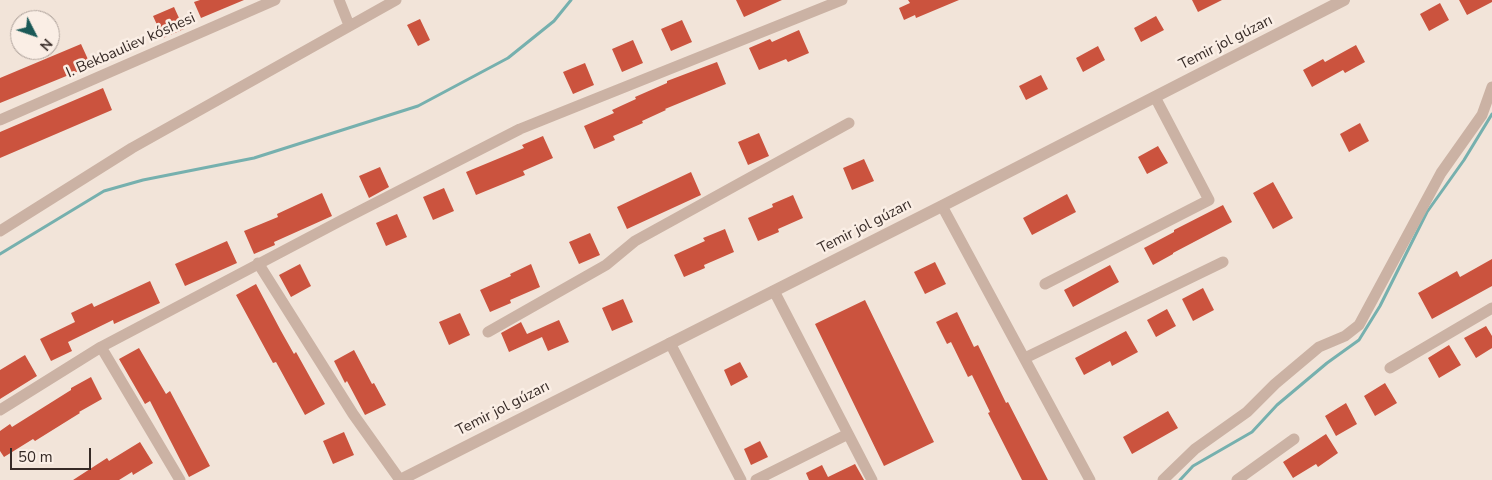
<!DOCTYPE html>
<meta charset="utf-8">
<style>
body{margin:0}
#map{position:relative;width:1492px;height:480px;overflow:hidden;background:#f2e4d9;font-family:"Nunito Sans",sans-serif}
canvas{display:block}
.north{position:absolute;left:10px;top:10px;width:50px;height:50px;box-sizing:border-box;background:#faeee5;border:1px solid #aca099;border-radius:50%;rotate:131deg;font-size:14px;font-weight:700;line-height:20px;text-align:center;color:#362a26}
.north::after{content:'';display:block;margin:auto;width:18px;height:22px;background:#1a5957;clip-path:polygon(50% 0,100% 100%,50% 72%,0 100%)}
.scale{position:absolute;left:10px;top:448px;width:81px;height:22px;box-sizing:border-box;border:2px solid #362a26;border-top:0;padding-left:6px;font-size:15px;line-height:18px;white-space:nowrap;color:#362a26;-webkit-text-stroke:4px #faeee5;paint-order:stroke}
</style>
<div id="map">
<canvas width="1492" height="480"></canvas>
<div class="north">N</div>
<div class="scale">50 m</div>
</div>
<script>
const ctx = document.querySelector('canvas').getContext('2d');
ctx.lineJoin = 'round';
const toPath = rows => new Path2D(rows.map(r => 'M' + r).join(''));
function strokePath(path, color, width, dash) { ctx.strokeStyle = color; ctx.lineWidth = width; ctx.lineCap = dash ? 'butt' : 'round'; ctx.setLineDash(dash || []); ctx.stroke(path); }
function fill(path, color) { ctx.fillStyle = color; ctx.fill(path, 'evenodd'); }
function drawText(font, color, halo, rows, align = 'center') {
  ctx.font = font + ' "Nunito Sans",sans-serif'; ctx.lineWidth = 5; ctx.setLineDash([]); ctx.textBaseline = 'middle'; ctx.strokeStyle = halo; ctx.fillStyle = color; for (const [text, x, y, turn = 0] of rows) {
    ctx.save(); ctx.translate(x, y); ctx.rotate((+turn || 0) * Math.PI / 180); ctx.textAlign = isNaN(turn) ? turn : align; if (halo) ctx.strokeText(text, 0, 0); ctx.fillText(text, 0, 0); ctx.restore();
  }
}
strokePath(toPath([
 [0,254,104,191,143,180,254,158,418,106,508,58,554,21,571,0],
 [1180,480,1193,466,1252,432,1277,405,1327,363,1359,340,1380,306,1427,212,1464,160,1492,114]
]), '#76b0ae', 3);
fill(toPath([
 [200,0,244,0,201,18,194,2],
 [736,0,782,0,744,17],
 [908,0,959,0,916,18,915,15,904,20,899,8,910,3],
 [1192,0,1222,0,1198,12],
 [1459,0,1492,0,1492,2,1467,15],
 [1440,3,1449,20,1429,31,1420,14],
 [174,7,184,29,163,38,153,16],
 [1156,16,1164,30,1141,42,1134,28],
 [420,19,430,40,418,46,407,25],
 [682,20,692,42,671,51,661,29],
 [799,30,809,53,788,62,786,59,759,70,749,48,770,39,772,42],
 [633,40,643,63,622,72,612,49],
 [81,44,91,66,0,103,0,78],
 [1356,45,1365,62,1345,73,1343,70,1312,87,1303,70,1323,59,1325,62],
 [1098,46,1105,60,1083,72,1076,58],
 [717,62,726,84,665,109,666,110,642,121,643,123,613,136,615,140,594,149,584,126,614,113,612,110,636,99,635,97,667,83,667,81],
 [585,63,594,85,573,94,563,72],
 [1041,75,1048,89,1026,100,1019,86],
 [103,88,112,110,0,158,0,132],
 [1360,123,1369,141,1349,152,1340,134],
 [759,133,769,156,748,165,738,142],
 [543,136,553,158,523,171,525,175,476,195,466,172,524,148,522,145],
 [1158,146,1168,163,1147,174,1138,157],
 [864,159,874,181,852,190,843,168],
 [380,167,389,187,369,198,359,176],
 [691,172,701,195,627,229,617,207],
 [1273,182,1293,218,1273,229,1253,193],
 [444,188,454,211,433,220,423,197],
 [322,193,332,216,274,242,275,245,254,254,244,231,278,217,277,214],
 [1067,194,1076,212,1032,235,1023,218],
 [793,195,803,218,778,229,779,232,758,241,748,218,773,207,772,204],
 [1223,205,1232,222,1173,253,1173,254,1153,265,1144,248,1174,232,1174,230],
 [397,214,407,237,386,246,376,223],
 [725,229,734,252,704,265,705,268,684,277,674,255,705,241,703,238],
 [590,233,600,255,579,264,569,242],
 [227,241,237,263,185,286,175,264],
 [1492,259,1492,286,1432,319,1418,293,1457,271,1460,277],
 [935,262,946,284,925,294,914,272],
 [300,264,311,286,291,297,279,275],
 [531,264,540,287,510,300,511,303,490,312,480,290,511,276,510,274],
 [1110,265,1119,282,1073,307,1064,290],
 [150,281,160,303,114,324,113,320,68,342,72,351,51,361,40,339,75,322,71,313,92,303,94,307],
 [256,284,281,331,294,354,296,352,325,404,305,415,276,362,273,363,261,341,236,295],
 [1203,288,1214,310,1193,321,1182,299],
 [623,299,633,322,612,331,602,308],
 [865,300,934,442,884,466,815,324],
 [1167,309,1176,326,1156,337,1147,320],
 [957,312,974,347,978,345,1006,403,1008,402,1048,480,1022,480,988,413,990,412,972,375,968,377,951,342,947,344,936,322],
 [460,313,470,335,449,345,439,322],
 [559,320,569,342,548,351,542,337,509,352,501,333,521,322,527,334],
 [1486,326,1492,336,1492,348,1476,358,1464,338],
 [1126,331,1138,352,1112,366,1110,361,1084,375,1075,358],
 [1449,345,1461,365,1439,378,1428,358],
 [139,348,166,394,170,391,210,466,189,477,150,401,145,404,119,359],
 [354,350,372,384,374,383,386,405,365,415,347,381,345,383,334,361],
 [25,355,37,376,0,399,0,370],
 [740,362,748,377,731,386,724,370],
 [91,377,102,399,79,412,80,413,35,441,33,439,4,457,0,451,0,431,10,424,12,427,71,390,71,388],
 [1385,383,1397,403,1375,416,1364,396],
 [1346,403,1357,424,1336,436,1325,416],
 [1168,411,1178,428,1132,454,1123,437],
 [344,432,354,455,333,464,323,441],
 [1326,434,1338,453,1318,467,1316,464,1293,478,1283,462],
 [760,441,768,457,751,465,744,449],
 [140,442,153,463,133,475,132,472,119,480,73,480,107,458,109,461],
 [855,464,864,480,809,480,806,473,822,465,828,477]
]), '#cb533e');
strokePath(toPath([
 [339,0,349,25],
 [0,120,275,0],
 [942,206,1090,480],
 [0,231,132,148,396,0],
 [258,263,353,414,400,480],
 [1045,284,1209,200,1155,97],
 [774,291,872,480],
 [488,332,606,265,635,241,849,123],
 [670,343,741,480],
 [101,347,180,480],
 [1025,358,1223,262],
 [1390,368,1492,308],
 [0,410,101,347,342,220,520,129,842,0],
 [756,480,848,434],
 [1163,480,1195,449,1247,412,1275,384,1319,347,1345,336,1359,325,1441,173,1482,115,1492,87],
 [1237,480,1294,439]
]), '#cbb2a4', 11);
strokePath(toPath([
 [400,480,942,206,1344,0]
]), '#cbb2a4', 12);
drawText('15px', '#362a26', '#faeee5', [
 ["Temir jol gúzarı",1226,43,-27],
 ["I. Bekbauliev kóshesi",131,46,-24],
 ["Temir jol gúzarı",865,227,-27],
 ["Temir jol gúzarı",503,409,-27]
]);
</script>
